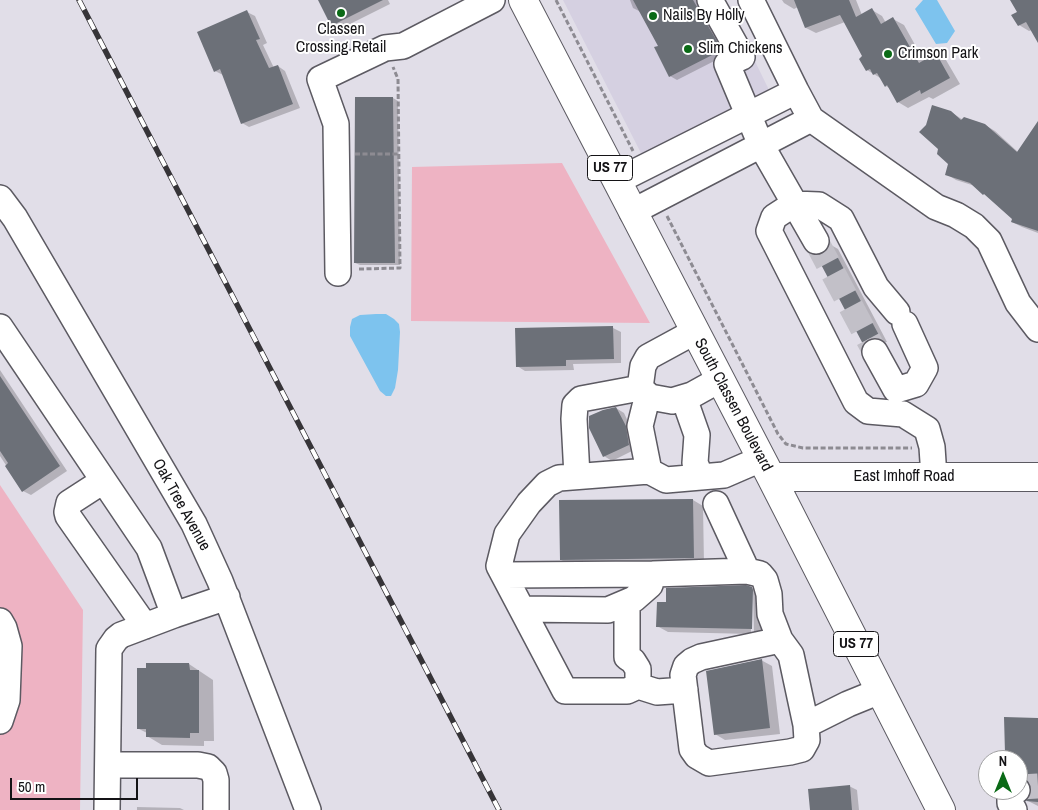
<!DOCTYPE html>
<style>
body{margin:0}
#map{position:relative;width:1038px;height:810px;overflow:hidden;background:#e1dee8;font-family:"Archivo Narrow",sans-serif}
canvas{display:block}
.north{position:absolute;left:978px;top:750px;width:50px;height:50px;box-sizing:border-box;background:#fff;border:1px solid #a1a1a2;border-radius:50%;rotate:0deg;font-size:14px;font-weight:700;line-height:20px;text-align:center;color:#141316}
.north::after{content:'';display:block;margin:auto;width:18px;height:22px;background:#0a6a16;clip-path:polygon(50% 0,100% 100%,50% 72%,0 100%)}
.scale{position:absolute;left:10px;top:778px;width:128px;height:22px;box-sizing:border-box;border:2px solid #141316;border-top:0;padding-left:6px;font-size:15px;line-height:18px;white-space:nowrap;color:#141316;-webkit-text-stroke:4px #fff;paint-order:stroke}
</style>
<div id="map">
<canvas width="1038" height="810"></canvas>
<div class="north">N</div>
<div class="scale">50 m</div>
</div>
<script>
const ctx = document.querySelector('canvas').getContext('2d');
ctx.lineJoin = 'round';
function fill(path, color) { ctx.fillStyle = color; ctx.fill(path, 'evenodd'); }
const toPath = rows => new Path2D(rows.map(r => 'M' + r).join(''));
function strokePath(path, color, width, dash) { ctx.strokeStyle = color; ctx.lineWidth = width; ctx.lineCap = dash ? 'butt' : 'round'; ctx.setLineDash(dash || []); ctx.stroke(path); }
function drawText(font, color, halo, rows, align = 'center') {
  ctx.font = font + ' "Archivo Narrow",sans-serif'; ctx.lineWidth = 4; ctx.setLineDash([]); ctx.textBaseline = 'middle'; ctx.strokeStyle = halo; ctx.fillStyle = color; for (const [text, x, y, turn = 0] of rows) {
    ctx.save(); ctx.translate(x, y); ctx.rotate((+turn || 0) * Math.PI / 180); ctx.textAlign = isNaN(turn) ? turn : align; if (halo) ctx.strokeText(text, 0, 0); ctx.fillText(text, 0, 0); ctx.restore();
  }
}
fill(toPath([
 [563,0,725,0,769,90,643,157]
]), '#d5d0e1');
fill(toPath([
 [562,163,650,323,411,321,412,167],
 [0,485,83,610,80,810,0,810]
]), '#eeb3c3');
fill(toPath([
 [923,0,937,0,955,31,947,43,936,44,915,9],
 [376,314,386,314,394,319,399,324,400,332,398,370,395,388,391,396,386,396,380,391,350,336,350,327,352,319,360,315]
]), '#7dc3ee');
fill(toPath([
 [320,0,388,0,390,4,340,29,332,25],
 [630,0,697,0,728,54,677,80,670,76,659,46,641,12,633,8],
 [782,0,856,0,862,15,872,10,882,16,886,23,893,19,904,25,924,61,936,54,946,60,960,84,933,99,929,97,908,108,898,102,891,89,886,86,882,79,867,70,864,57,845,22,816,33,806,28,798,7,794,9,784,3],
 [1011,0,1038,0,1038,40,1032,30,1029,31,1019,25,1019,13],
 [247,12,255,16,267,43,263,45,274,68,278,66,285,71,300,108,249,127,242,123,223,75,215,71],
 [393,98,398,101,400,265,360,265,355,263],
 [951,112,963,120,985,125,995,131,1018,152,1038,123,1038,233,1022,227,1012,222,1014,218,993,199,975,186,956,180,946,174,950,164],
 [831,245,838,249,887,342,876,343,872,347,864,343,818,256,824,254,829,249],
 [613,328,621,332,621,363,573,364,574,370,525,371,517,366,517,330],
 [0,370,67,471,31,495,23,491,0,456],
 [616,408,624,413,633,432,636,449,612,461,604,456],
 [693,500,703,506,704,564,571,565,561,560],
 [752,588,762,594,762,634,754,634,753,591,751,591,751,634,668,632,657,626,667,603],
 [761,660,772,666,780,734,725,740,715,734],
 [189,664,213,680,214,741,204,741,204,746,162,745,147,736,147,733,139,729],
 [1038,719,1038,806,1028,801,1031,796,1032,788,1029,780,1018,776,1018,760,1013,760,1013,756,1006,752],
 [849,786,857,790,859,810,811,810],
 [137,807,180,808,184,810,137,810]
]), '#0003');
fill(toPath([
 [318,0,383,0,331,26],
 [633,0,693,0,722,50,669,77,654,47,658,46],
 [794,0,849,0,856,17,872,8,881,24,893,17,919,63,936,53,950,78,921,94,920,90,897,103,887,85,885,87,877,73,873,75,870,69,866,71,859,59,862,56,840,15,805,28],
 [1010,0,1038,0,1038,43,1026,22,1018,26,1011,15,1017,12],
 [247,10,260,39,256,40,269,68,278,65,293,104,241,124,220,69,214,72,197,32],
 [355,97,393,97,395,263,354,263],
 [932,105,951,111,961,120,964,117,985,124,1017,152,1038,121,1038,231,1011,222,1012,219,984,194,983,195,970,183,945,175,948,164,937,154,938,149,919,132,926,125],
 [830,243,881,339,875,338,868,339,863,344,816,255,824,253,828,249],
 [613,326,614,359,566,360,566,366,516,367,515,328],
 [0,376,60,466,22,492,5,466,8,463,0,451],
 [616,407,626,426,629,445,603,457,589,428,589,416,603,410],
 [693,499,694,558,560,560,559,500],
 [746,585,752,587,753,590,752,629,656,627,657,602,666,602,666,588],
 [762,659,770,728,714,735,706,671],
 [146,663,189,663,190,670,199,670,199,733,190,733,190,738,146,737,146,729,137,729,137,668,146,668],
 [1004,717,1038,718,1038,802,1026,801,1030,795,1031,788,1029,782,1018,774,1018,760,1011,760,1011,753,1005,753],
 [850,785,852,810,810,810,808,789]
]), '#6c7078');
strokePath(toPath([
 [816,241,875,352],
 [1021,787,1038,786]
]), '#c2c0c8', 25, [25, 12]);
const minor = toPath([
 [710,0,742,57,727,64,761,145,816,241],
 [751,0,796,91,811,119,936,207,956,215,974,226,989,241,1018,303,1038,329],
 [617,181,796,91],
 [0,198,15,218,194,524,220,581,308,810],
 [632,212,811,119],
 [338,273,336,124,320,79,385,48,403,46,492,0],
 [897,312,876,287,841,219,819,205,794,204,774,217,769,231,856,402,868,411,903,414,927,429,932,447,934,477],
 [0,327,149,548,174,615,121,635,116,639,109,649,107,810],
 [694,332,648,357,643,366,640,388,650,397,672,401,692,395,719,380],
 [875,352,896,390,916,384,925,368,905,324],
 [650,397,645,406,640,426,649,471,666,480,724,475,761,459],
 [684,398,697,435,695,463,701,477],
 [649,471,559,478,547,484,529,503,507,534,499,566,565,691,627,691,638,686,657,692,685,690],
 [577,476,574,419,575,405,581,399,640,388],
 [103,481,69,503,67,512,68,516,145,626],
 [716,504,747,571],
 [505,575,653,574],
 [627,603,627,657,633,661,638,669,638,686],
 [522,609,608,610,634,599,650,585,653,574,747,571,760,574,765,580,769,594,770,614,780,640],
 [174,615,227,597],
 [0,621,4,628,9,646,7,700,0,721],
 [806,725,791,655,780,640,701,657,692,661,686,666,683,675,692,749,697,756,709,763,790,752,802,749,807,740,806,725,848,704,880,691],
 [108,765,198,765,208,767,214,773,216,780,216,810],
 [1014,810,1010,803,1010,795,1017,790]
]);
const major = toPath([
 [523,0,771,477,941,810],
 [771,477,1038,477]
]);
strokePath(minor, '#5c5a62', 28);
strokePath(major, '#5c5a62', 30);
strokePath(toPath([
 [556,0,633,151],
 [355,154,399,154],
 [667,216,778,434,786,444,803,448,912,448],
 [359,269,400,268,398,79,393,67]
]), '#8d8b92', 3, [5, 2.5]);
strokePath(minor, '#fff', 25);
strokePath(major, '#fff', 28);
const rail = toPath([
 [79,0,499,810]
]);
strokePath(rail, '#363438', 5.5);
strokePath(rail, '#fff', 4, [11]);
for (const [x, y, r, color] of [
 [341,13,5,"#0a6a16"],
 [653,16,5,"#0a6a16"],
 [688,49,5,"#0a6a16"],
 [888,54,5,"#0a6a16"]
]) { const dot = new Path2D(); dot.arc(x, y, r, 0, 2 * Math.PI); ctx.fillStyle = color; ctx.fill(dot); strokePath(dot, '#fff', 2); }
for (const [x, y, w] of [
 [610,168,45],
 [856,644,45]
]) { const box = new Path2D(); box.roundRect(x - w / 2, y - 12.5, w, 25, 4); ctx.fillStyle = '#fff'; ctx.fill(box); strokePath(box, '#141316', 1); }
drawText('bold 15px', '#141316', null, [
 ["US 77",610,168],
 ["US 77",856,644]
]);
drawText('16px', '#141316', '#fff', [
 ["Nails By Holly",663,16],
 ["Classen",341,30,"center"],
 ["Crossing Retail",341,48,"center"],
 ["Slim Chickens",698,49],
 ["Crimson Park",898,54]
], 'left');
drawText('16px', '#141316', '#fff', [
 ["South Classen Boulevard",733,405,62],
 ["East Imhoff Road",904,477],
 ["Oak Tree Avenue",181,505,61]
]);
</script>
